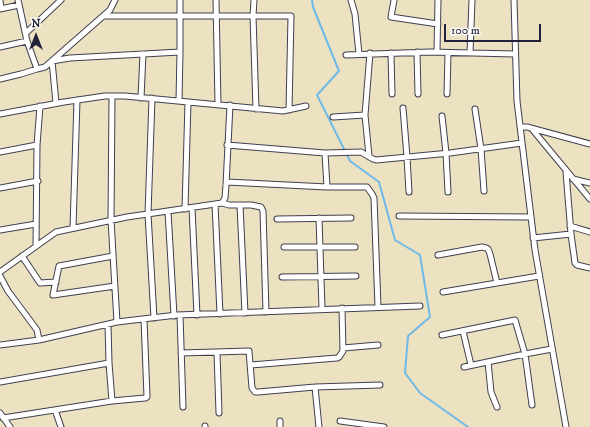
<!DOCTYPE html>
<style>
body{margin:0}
#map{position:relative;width:590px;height:427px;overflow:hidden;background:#ece2c1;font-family:"IM FELL DW Pica",serif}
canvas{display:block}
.north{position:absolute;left:16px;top:16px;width:40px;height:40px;-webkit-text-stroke:3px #fdfcf7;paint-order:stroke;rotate:0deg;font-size:11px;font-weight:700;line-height:16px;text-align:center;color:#22223b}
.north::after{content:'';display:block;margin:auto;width:14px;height:18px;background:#22223b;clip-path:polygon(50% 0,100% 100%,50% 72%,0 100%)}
.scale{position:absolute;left:444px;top:24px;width:97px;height:18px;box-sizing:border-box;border:2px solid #22223b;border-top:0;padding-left:5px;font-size:12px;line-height:14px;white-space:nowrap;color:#22223b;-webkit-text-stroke:3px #fdfcf7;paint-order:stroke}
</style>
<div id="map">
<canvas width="590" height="427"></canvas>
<div class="north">N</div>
<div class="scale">100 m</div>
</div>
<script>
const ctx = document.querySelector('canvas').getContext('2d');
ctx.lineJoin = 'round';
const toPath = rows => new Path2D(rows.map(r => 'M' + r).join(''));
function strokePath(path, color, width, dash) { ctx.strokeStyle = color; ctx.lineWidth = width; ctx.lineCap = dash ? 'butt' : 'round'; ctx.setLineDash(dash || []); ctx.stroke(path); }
strokePath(toPath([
 [312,0,313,7,339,71,317,95,350,161,379,182,395,240,420,255,430,317,408,336,405,373,420,393,468,427]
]), '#6eb9e7', 2);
const minor = toPath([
 [216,0,218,104],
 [254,0,253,16,256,109],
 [351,0,355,14,359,54],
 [394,0,391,17,438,24],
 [514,0,517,101,535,250,566,427],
 [0,1,1,8],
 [0,9,19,5],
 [103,16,291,16,289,110],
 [26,33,61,0],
 [27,41,37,69,45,67,110,10,115,0],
 [0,47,27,41,18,0],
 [417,52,418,94],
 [437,52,438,0],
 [391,53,392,94],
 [470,53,472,0],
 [346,55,430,52,515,54],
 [0,79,21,74,37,69],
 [447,94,448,53],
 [112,96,111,220,117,322],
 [141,98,143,54],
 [152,98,148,214,154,318],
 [179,101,180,52],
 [56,103,52,61,70,58,180,52,180,0],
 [403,108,407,157,409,192],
 [475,109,481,149,484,191],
 [0,114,64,102,105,96,125,96,283,111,306,106],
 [442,116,446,153,448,192],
 [333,117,365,115],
 [520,127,527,127,590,144],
 [532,129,590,199],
 [227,145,325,153,361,152,373,159,376,160,450,153,522,143],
 [0,152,37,145],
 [369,156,365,115,370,53],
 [573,179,590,183],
 [227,182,327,187,325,153],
 [327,187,367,187,372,194,374,198,378,307],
 [0,188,38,181],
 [222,203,229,205,240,205,245,313],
 [215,204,220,314],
 [240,205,251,205,261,207,263,211,266,312],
 [192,208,197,315],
 [185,209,188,102],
 [168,211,174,316],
 [399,216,531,217],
 [319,218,322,309],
 [277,219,351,218],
 [570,226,590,232],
 [73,228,77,100],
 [0,230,36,224],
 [571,234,575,263,577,265,590,268],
 [533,238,571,234,566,172],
 [36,246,37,145,40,106],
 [284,247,355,247],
 [438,255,482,247,486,248,488,249,490,254,497,283],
 [22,256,40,283,56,282],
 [113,256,59,266,53,295,115,286],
 [0,272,56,232,127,217,222,203,225,198,226,185,230,105],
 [0,276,8,291,37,330,39,340],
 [282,277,356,276],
 [443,292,539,276],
 [180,315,183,407],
 [463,331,471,365],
 [442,335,515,320,525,354,552,349],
 [0,345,39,340,117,322,177,315,420,306],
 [343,348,378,345],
 [181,353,249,351,252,388,255,392,258,392,315,387,380,385],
 [217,353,219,413],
 [488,362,491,392,497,407],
 [251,365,337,358,339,357,343,351,342,308],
 [464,367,525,354,532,405],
 [0,382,109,363,108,324],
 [315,387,319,427],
 [112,401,145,398,147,397,144,319],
 [55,410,61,427],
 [0,413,10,427],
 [3,418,112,401,109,363],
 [340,421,384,427],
 [205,426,205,427],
 [280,427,280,421]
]);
strokePath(minor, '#403f4f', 7);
strokePath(minor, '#fff', 5);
</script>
